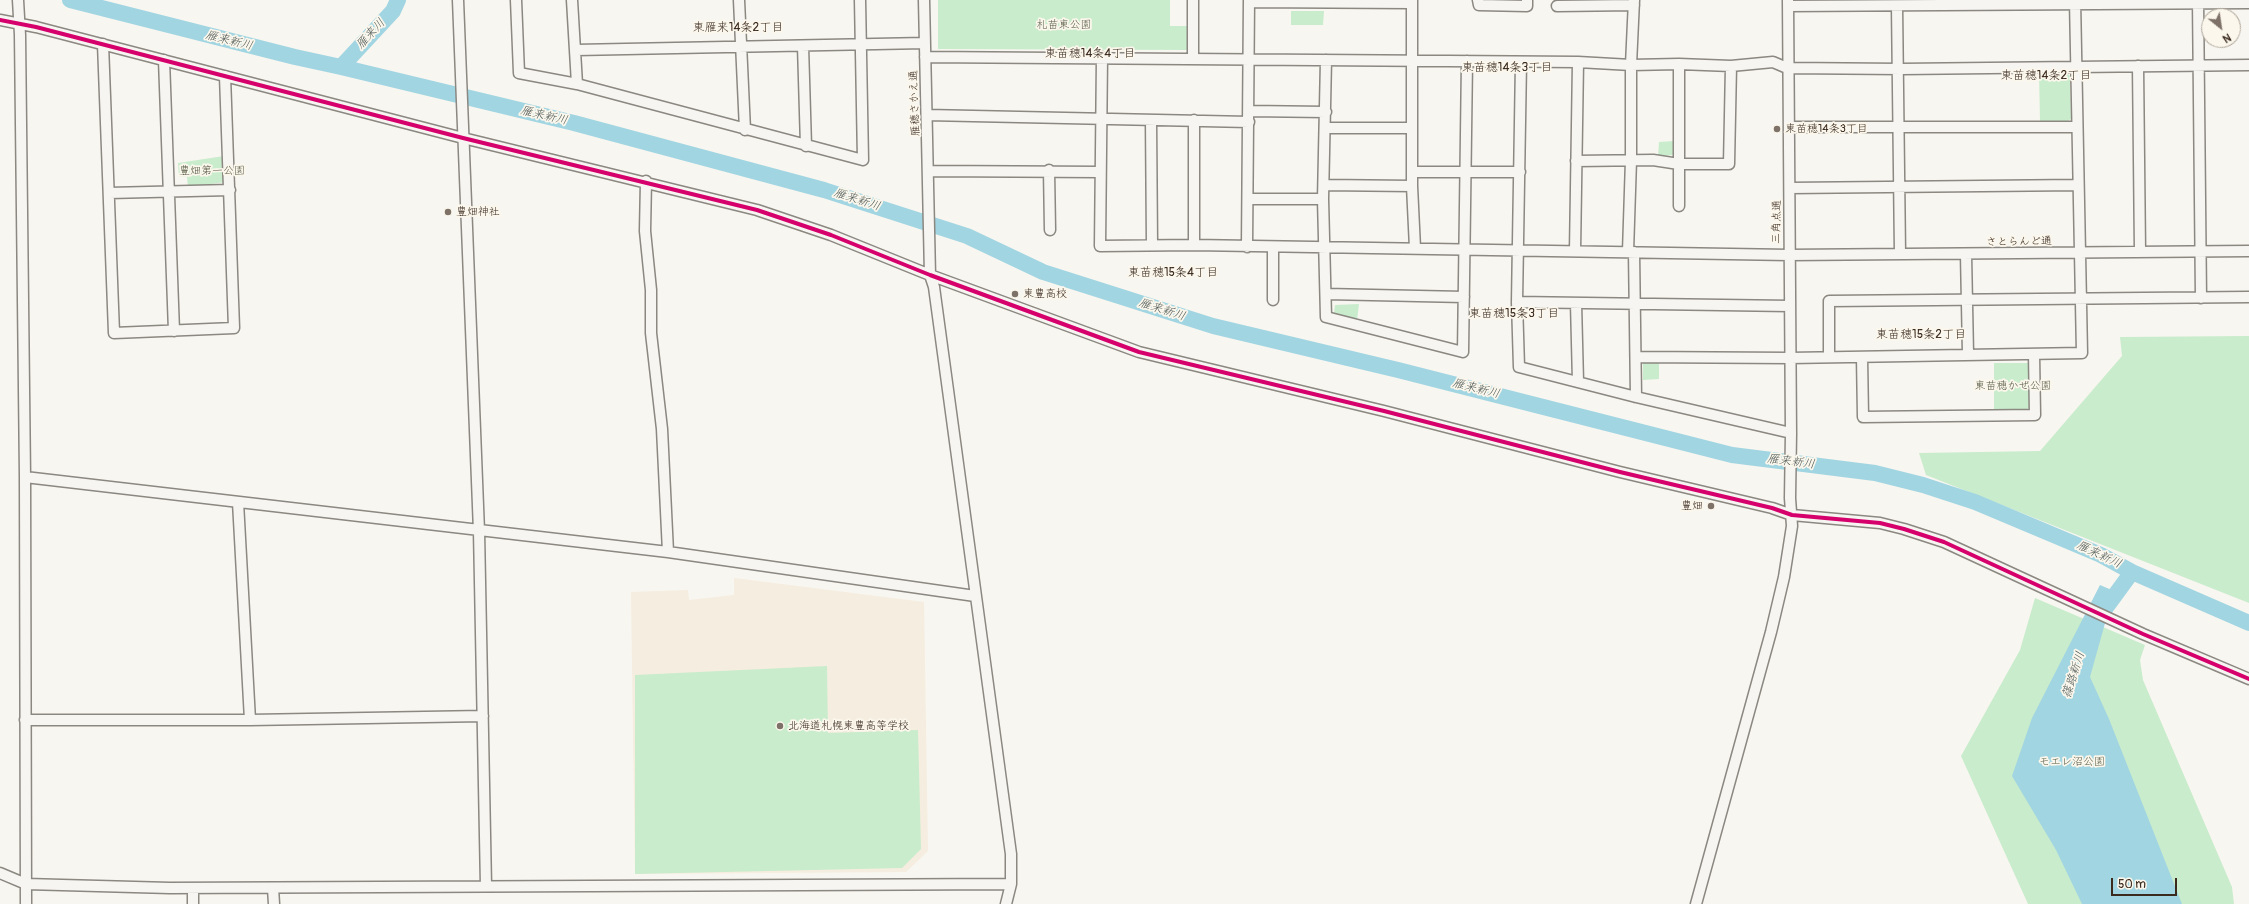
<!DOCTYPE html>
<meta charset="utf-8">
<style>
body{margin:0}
#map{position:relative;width:2249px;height:904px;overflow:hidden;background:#f8f6f0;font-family:Pangolin,sans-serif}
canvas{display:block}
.north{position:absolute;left:2201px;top:8px;width:40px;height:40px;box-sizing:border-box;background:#fbf7ec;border:1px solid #aea59a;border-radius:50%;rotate:150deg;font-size:11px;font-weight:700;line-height:16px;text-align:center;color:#3b2a1e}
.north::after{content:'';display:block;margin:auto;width:14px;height:18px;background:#7d7168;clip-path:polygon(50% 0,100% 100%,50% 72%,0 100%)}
.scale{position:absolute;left:2111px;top:878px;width:66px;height:18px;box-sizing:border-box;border:2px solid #3b2a1e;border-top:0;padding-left:5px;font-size:12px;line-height:14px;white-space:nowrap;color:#3b2a1e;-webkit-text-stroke:3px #fbf7ec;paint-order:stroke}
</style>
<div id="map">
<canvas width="2249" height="904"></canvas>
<div class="north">N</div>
<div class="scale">50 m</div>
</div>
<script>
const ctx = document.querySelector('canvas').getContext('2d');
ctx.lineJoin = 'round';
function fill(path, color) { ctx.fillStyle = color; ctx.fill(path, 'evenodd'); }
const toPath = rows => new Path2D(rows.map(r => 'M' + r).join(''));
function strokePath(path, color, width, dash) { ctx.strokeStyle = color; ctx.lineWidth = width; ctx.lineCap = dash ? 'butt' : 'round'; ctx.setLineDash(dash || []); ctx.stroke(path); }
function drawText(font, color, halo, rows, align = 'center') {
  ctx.font = font + ' Pangolin,"Klee One",sans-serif'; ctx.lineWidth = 3.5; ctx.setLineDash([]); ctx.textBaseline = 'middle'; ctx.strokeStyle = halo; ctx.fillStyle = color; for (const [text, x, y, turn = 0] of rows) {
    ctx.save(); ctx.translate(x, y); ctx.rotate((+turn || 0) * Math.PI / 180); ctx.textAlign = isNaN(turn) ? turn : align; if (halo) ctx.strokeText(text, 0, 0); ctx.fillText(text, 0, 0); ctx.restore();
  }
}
fill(toPath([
 [734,578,924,602,928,851,906,872,635,874,631,592,688,590,689,600,734,595]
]), '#f5eddf');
fill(toPath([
 [938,0,1170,0,1170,26,1189,26,1189,50,938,49],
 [1291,11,1324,11,1323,25,1291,25],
 [2039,72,2067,73,2070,76,2071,119,2068,121,2040,121],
 [1674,141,1674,155,1658,156,1659,142],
 [224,156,226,182,188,187,187,177,179,177,178,163],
 [1359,304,1357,320,1334,313,1335,305],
 [2249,336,2249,603,1926,475,1919,453,2040,451,2122,356,2120,337],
 [1643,362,1659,362,1659,379,1643,380],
 [1994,363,2028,363,2031,366,2031,405,2026,411,1994,411],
 [2035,598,2145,645,2140,660,2143,680,2232,887,2234,904,2028,904,1961,756,2020,650],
 [827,666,828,733,918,730,921,849,902,868,635,874,635,675]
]), '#c9eccc');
fill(toPath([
 [2100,585,2114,591,2090,677,2109,719,2182,904,2082,904,2056,850,2012,776,2032,718]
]), '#a1d5e2');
strokePath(toPath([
 [70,0,295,57,341,67,574,123,824,190,967,236,1043,272,1213,326,1398,370,1732,455,1875,473,1923,485,1975,502,2101,555,2132,572,2249,623],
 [341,67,393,11,398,0],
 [2099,617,2132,572]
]), '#a1d5e2', 16);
const minor = toPath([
 [18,0,20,35,25,477,26,904],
 [458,0,479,531,486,886],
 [516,0,519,73,577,84,863,160,860,0],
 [572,0,577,84],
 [739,0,745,130],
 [924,0,930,275,934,287,1011,854,1011,884,1006,904],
 [1193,0,1193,58],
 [1412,0,1412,186,1415,248],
 [1478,0,1479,5,1527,6,1527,0],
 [2198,0,2201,298],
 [1249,2,1412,3],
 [1557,6,1634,5],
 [1788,6,2249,3],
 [1897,6,1900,254],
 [0,20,36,27,463,138,757,210,831,235,930,275,1139,352,1384,411,1620,472,1772,508,1792,515,1880,523,1904,529,1944,542,2143,634,2249,679],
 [103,44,114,333,234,328,225,76],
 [803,46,806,146],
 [576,50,925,43],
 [925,57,1578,62,1631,65,1679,64,1731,66,1773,62,1787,68,1902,69,2249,65],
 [1102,57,1100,246,1194,245,1789,255,2249,251],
 [164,60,174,331],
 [1326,60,1323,199,1326,317,1463,352,1467,61],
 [1521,62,1517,302,1519,367,1636,397,1791,433],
 [1679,64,1679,206],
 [2138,66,2140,252],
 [1249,111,1326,112],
 [927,115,1249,122],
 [1151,120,1152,245],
 [1194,120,1194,245],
 [1789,127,2077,127],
 [1326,128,1412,128],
 [1576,161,1653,160,1679,164,1729,164,1731,66],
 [1049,170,1050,230],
 [929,171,1100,172],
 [1413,172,1520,172],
 [646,181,645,231,651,290,651,333,662,429,668,552],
 [1324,185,1412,186],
 [1790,188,2078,185],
 [109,193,230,190],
 [1248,199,1323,199],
 [1247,247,1249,0],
 [1575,251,1578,62],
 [1628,252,1631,160,1631,65,1634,0],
 [1634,252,1636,397],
 [1966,254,1968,354],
 [1326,294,1464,297],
 [1273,300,1273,247],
 [1517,302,1790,306],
 [1576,303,1578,382],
 [1636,357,1790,358,2082,353,2075,0],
 [1829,357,1829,301,2249,297],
 [1862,357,1863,417,2035,415,2034,354],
 [25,477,668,552,975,596],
 [238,502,250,720],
 [25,720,250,720,483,716],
 [0,873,26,884,170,888,1011,884],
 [193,888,193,904],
 [273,888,274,904],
 [1696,904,1771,632,1784,577,1792,526,1790,498,1791,433,1788,0]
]);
strokePath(minor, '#8b8781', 13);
strokePath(minor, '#f6f5f1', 10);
strokePath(toPath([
 [0,20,36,27,463,138,757,210,831,235,930,275,1139,352,1384,411,1620,472,1772,508,1792,515,1880,523,1904,529,1944,542,2143,634,2249,679]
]), '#d6006c', 4);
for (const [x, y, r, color] of [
 [1777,129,4,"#7d7168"],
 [448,212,4,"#7d7168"],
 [1015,294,4,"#7d7168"],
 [1711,506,4,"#7d7168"],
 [780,726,4,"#7d7168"]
]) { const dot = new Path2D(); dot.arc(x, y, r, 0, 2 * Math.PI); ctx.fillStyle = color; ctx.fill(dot); strokePath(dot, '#fbf7ec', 1.5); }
drawText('11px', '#555842', '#fbf7ec', [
 ["札苗東公園",1064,25],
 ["豊畑第一公園",212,171],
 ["東苗穂かぜ公園",2013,386],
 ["モエレ沼公園",2072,762]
]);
drawText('11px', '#3b2a1e', '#fbf7ec', [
 ["雁穂さかえ通",915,103,-92],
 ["三角点通",1777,222,-89],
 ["さとらんど通",2019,242,-1]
]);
drawText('11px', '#3b2a1e', '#fbf7ec', [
 ["東苗穂14条3丁目",1785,129],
 ["豊畑神社",456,212],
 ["東豊高校",1023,294],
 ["豊畑",1703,506,"right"],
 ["北海道札幌東豊高等学校",788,726]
], 'left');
drawText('12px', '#3b2a1e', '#fbf7ec', [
 ["東雁来14条2丁目",738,28],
 ["東苗穂14条4丁目",1090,54],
 ["東苗穂14条3丁目",1507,68],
 ["東苗穂14条2丁目",2046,76],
 ["東苗穂15条4丁目",1173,273],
 ["東苗穂15条3丁目",1514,314],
 ["東苗穂15条2丁目",1921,335]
]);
drawText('italic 12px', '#4e5957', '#fbf7ec', [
 ["雁来川",371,34,-47],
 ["雁来新川",229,41,14],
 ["雁来新川",544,116,13],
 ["雁来新川",857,200,18],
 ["雁来新川",1162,310,18],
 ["雁来新川",1476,389,14],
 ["雁来新川",1791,462,7],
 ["雁来新川",2099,555,25],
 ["篠路新川",2074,675,-72]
]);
</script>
